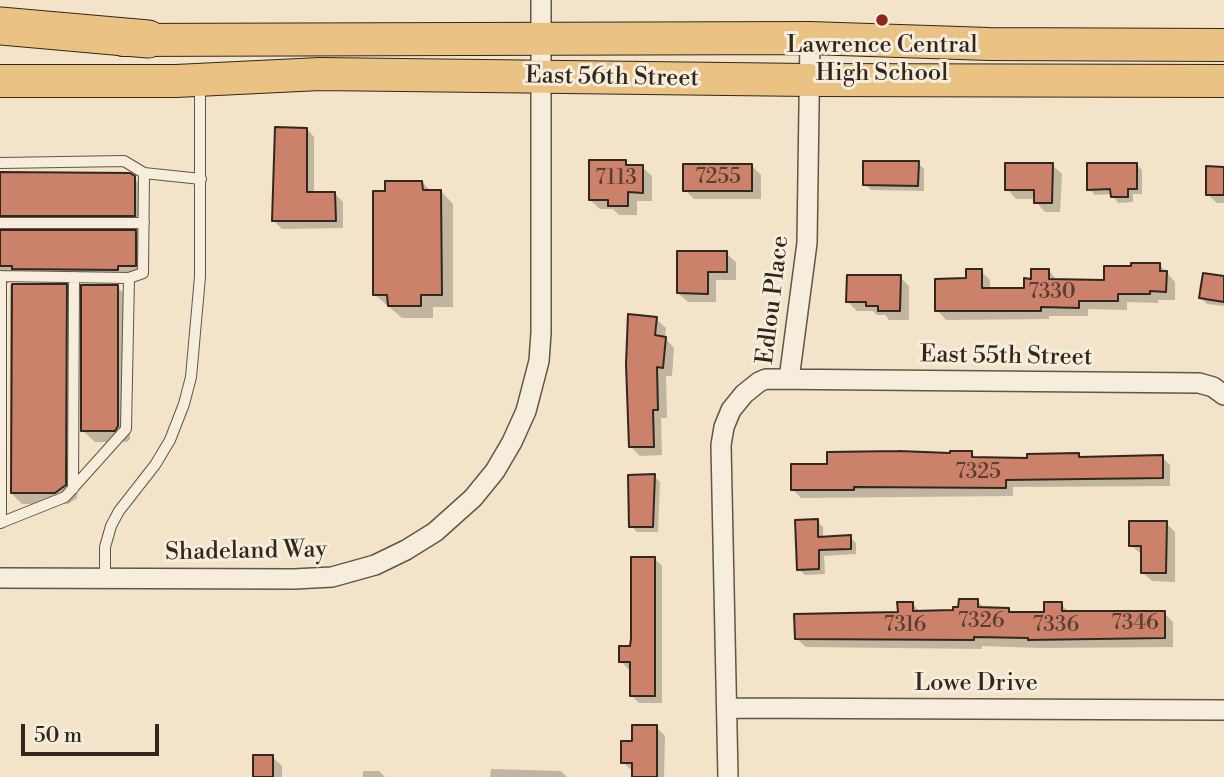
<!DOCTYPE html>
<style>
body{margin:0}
#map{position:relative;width:1224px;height:777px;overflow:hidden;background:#f2e3c9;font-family:"Libre Bodoni",serif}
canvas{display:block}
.scale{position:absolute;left:21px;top:724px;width:138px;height:32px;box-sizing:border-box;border:4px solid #31271c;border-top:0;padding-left:9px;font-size:21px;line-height:24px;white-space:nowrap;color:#31271c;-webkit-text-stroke:5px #f7eddc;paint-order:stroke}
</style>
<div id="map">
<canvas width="1224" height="777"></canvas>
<div class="scale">50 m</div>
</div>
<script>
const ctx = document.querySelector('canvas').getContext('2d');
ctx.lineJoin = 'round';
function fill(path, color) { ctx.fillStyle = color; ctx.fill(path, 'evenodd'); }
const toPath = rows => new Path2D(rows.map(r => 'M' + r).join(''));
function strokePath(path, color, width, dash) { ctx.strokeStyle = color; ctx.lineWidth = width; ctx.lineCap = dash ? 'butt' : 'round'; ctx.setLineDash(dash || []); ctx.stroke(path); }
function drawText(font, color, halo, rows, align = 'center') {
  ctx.font = font + ' "Libre Bodoni",serif'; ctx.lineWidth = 6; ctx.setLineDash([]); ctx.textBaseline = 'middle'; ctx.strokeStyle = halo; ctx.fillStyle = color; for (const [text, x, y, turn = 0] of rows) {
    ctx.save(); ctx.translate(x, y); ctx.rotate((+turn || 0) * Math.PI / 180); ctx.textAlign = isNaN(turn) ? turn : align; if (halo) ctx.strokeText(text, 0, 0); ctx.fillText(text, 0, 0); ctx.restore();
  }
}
fill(toPath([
 [307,129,314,137,314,194,335,194,343,202,343,228,282,229,274,221],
 [626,162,630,167,642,167,652,176,652,201,637,201,637,215,619,215,613,209,600,209,590,200],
 [918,163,924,169,924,191,871,190,865,184],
 [1136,164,1142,170,1142,194,1133,194,1133,202,1118,203,1112,194,1095,195,1089,189],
 [1052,165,1062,174,1060,212,1045,212,1036,202,1036,199,1016,199,1007,189],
 [752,166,761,175,761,199,694,199,685,190],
 [1224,166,1224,203,1217,203,1207,194,1208,168],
 [0,174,134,178,147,191,146,227,13,227,6,232,135,232,148,244,147,278,13,280,5,285,0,526],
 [422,182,431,191,441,191,453,204,453,307,433,307,433,318,402,318,375,295,386,193],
 [726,253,736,262,736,280,716,280,716,302,688,302,678,293],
 [1160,265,1175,282,1175,300,1158,300,1158,303,1127,302,1127,310,1088,309,1088,316,1049,316,1049,319,946,320,937,310,968,279,981,271,990,280,990,290,1026,290,1032,280,1049,271,1058,281,1105,281],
 [900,277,909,286,909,320,889,320,885,315,877,315,873,311,857,311,848,302],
 [1224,278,1224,306,1207,304,1201,298],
 [10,285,66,286,78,298,77,498,68,504,22,504,10,492],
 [117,287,130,299,130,439,127,442,95,442,82,430],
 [656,319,666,328,665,338,674,348,672,376,666,376,667,418,661,418,662,455,640,456,631,447],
 [971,453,978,459,1029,460,1078,455,1082,458,1162,457,1170,465,1170,486,1013,487,1013,496,801,498,793,490,829,466],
 [654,476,660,482,658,532,637,532,631,526],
 [817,521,823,527,823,538,850,537,856,543,856,554,824,556,825,574,805,575,799,569],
 [1166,523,1175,532,1175,582,1152,581,1142,572,1143,555,1130,545],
 [654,558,662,566,662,703,639,703,632,696,632,669,628,669,621,661,632,648],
 [977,601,986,609,1008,609,1013,614,1046,613,1061,604,1070,613,1164,613,1173,622,1173,647,1039,648,982,646,982,649,806,647,796,638,899,613,912,603,921,613,955,612],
 [656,727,665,736,664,777,634,777,632,771,623,762,634,742],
 [272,757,282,766,282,777,255,777],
 [491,769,561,771,567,777,490,777],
 [363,771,379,771,385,777,363,777]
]), '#0003');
const building = toPath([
 [275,127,307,128,307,192,335,192,336,221,272,221,275,127],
 [589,160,626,160,626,165,643,165,643,193,628,192,628,206,608,206,608,200,589,200,589,160],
 [863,161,919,161,918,186,863,185,863,161],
 [1005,163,1053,163,1052,203,1034,203,1034,190,1005,190,1005,163],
 [1087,163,1137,163,1137,189,1128,189,1128,197,1111,197,1110,189,1087,190,1087,163],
 [683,164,752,164,752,191,683,191,683,164],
 [1206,166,1224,167,1224,195,1206,195,1206,166],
 [0,172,130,173,135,176,135,216,0,216,0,172],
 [385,181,422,181,423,190,441,190,442,295,421,295,421,306,388,306,387,295,373,295,373,191,385,191,385,181],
 [0,230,136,230,136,266,118,266,118,270,12,269,12,266,0,266,0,230],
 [677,251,727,251,727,272,708,272,708,294,677,293,677,251],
 [1131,263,1160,263,1160,271,1167,271,1166,292,1150,291,1150,294,1118,294,1118,301,1079,301,1079,308,1041,307,1041,311,935,311,935,279,966,278,966,269,982,269,982,288,1024,288,1024,278,1031,279,1031,269,1049,269,1049,279,1104,280,1104,266,1131,266,1131,263],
 [1203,273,1224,276,1224,302,1199,298,1203,273],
 [847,275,901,275,900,311,878,311,878,306,866,306,866,302,846,302,847,275],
 [12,284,67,284,66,485,55,493,11,493,12,284],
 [81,285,118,285,118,426,115,431,81,431,81,285],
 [628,314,657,317,655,335,666,337,663,368,657,367,658,410,653,410,654,447,629,447,626,364,628,314],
 [899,451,950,453,950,451,972,451,972,457,1027,458,1027,454,1079,453,1079,457,1163,455,1163,478,1006,480,1006,488,854,487,854,490,791,490,791,464,827,464,827,452,899,451],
 [655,474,653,527,629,527,628,475,655,474],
 [818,519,818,537,851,535,851,549,819,550,819,569,797,570,795,520,818,519],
 [1129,521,1167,521,1166,573,1141,573,1141,546,1129,546,1129,521],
 [631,557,655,557,655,696,630,696,630,662,619,662,619,646,630,646,631,639,631,557],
 [959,599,978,599,978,607,1009,608,1009,612,1044,612,1044,602,1062,602,1062,611,1165,611,1165,638,1028,640,1028,638,974,637,974,640,795,639,794,614,898,612,897,602,913,602,913,611,953,610,953,607,958,607,959,599],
 [632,725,657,725,657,777,632,777,632,763,621,763,621,741,632,741,632,725],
 [253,755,273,755,273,777,253,777,253,755]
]);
fill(building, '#cc816b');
strokePath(building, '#31271c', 2);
const service = toPath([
 [0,163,124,161,144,173,201,179],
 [0,223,144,223],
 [0,276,129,278],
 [73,489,74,277],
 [0,523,65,497,126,429,129,278,143,273,144,173],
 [1,523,1,276],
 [105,579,105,547,111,526,119,511,155,465,170,440,184,404,191,377,200,277,200,85]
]);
const minor = toPath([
 [789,379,807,243,810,38],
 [0,578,294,579,332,577,375,565,406,550,435,532,473,498,495,471,512,442,526,411,539,361,541,333,541,0],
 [727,708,1224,710],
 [728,777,721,445,724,427,731,410,744,394,759,382,766,379,1199,383,1213,387,1224,395]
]);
const primary = toPath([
 [123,40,810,38,989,44,1224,45],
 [0,81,176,81,320,74,809,80,1224,81]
]);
const motorway = toPath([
 [0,26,148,39]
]);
strokePath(service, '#615647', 12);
strokePath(minor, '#615647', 22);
strokePath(primary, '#31271c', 34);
strokePath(motorway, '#31271c', 39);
strokePath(service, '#f7eddc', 10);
strokePath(minor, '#f7eddc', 19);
strokePath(primary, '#e9c284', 32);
strokePath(motorway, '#e9c284', 37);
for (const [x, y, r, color] of [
 [882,20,7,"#8f2418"]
]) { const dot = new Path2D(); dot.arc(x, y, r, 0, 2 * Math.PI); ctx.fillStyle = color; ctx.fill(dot); strokePath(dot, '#f7eddc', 2.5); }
drawText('21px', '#583e30', null, [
 ["7255",718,178],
 ["7113",616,179],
 ["7330",1052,293],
 ["7325",978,473],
 ["7326",981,622],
 ["7346",1135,624],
 ["7316",905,626],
 ["7336",1056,626]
]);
drawText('24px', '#31271c', '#f7eddc', [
 ["Lawrence Central",882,46],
 ["High School",882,74]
]);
drawText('24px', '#31271c', '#f7eddc', [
 ["East 56th Street",612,78,1],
 ["Edlou Place",774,300,-83],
 ["East 55th Street",1006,357,1],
 ["Shadeland Way",246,552,-1],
 ["Lowe Drive",976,684]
]);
</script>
